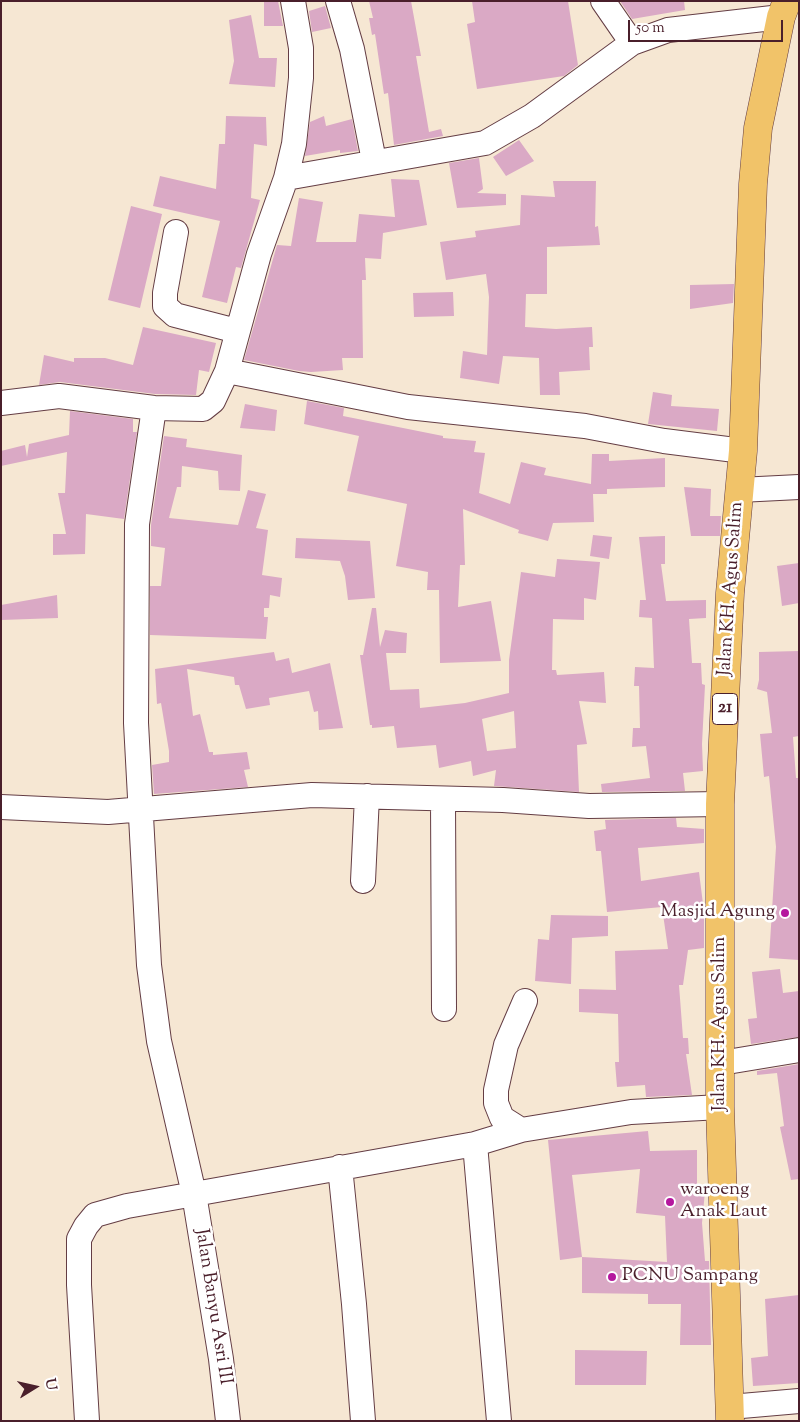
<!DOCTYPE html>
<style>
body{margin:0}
#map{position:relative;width:800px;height:1422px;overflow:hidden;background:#f6e7d3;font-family:"Sorts Mill Goudy",serif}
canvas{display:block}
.frame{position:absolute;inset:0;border:2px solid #4a1f2b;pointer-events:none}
.north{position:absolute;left:10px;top:1362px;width:50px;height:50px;-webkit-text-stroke:4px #fff;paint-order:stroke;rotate:80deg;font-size:14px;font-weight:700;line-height:20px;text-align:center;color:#4a1f2b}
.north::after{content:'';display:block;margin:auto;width:18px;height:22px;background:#4a1f2b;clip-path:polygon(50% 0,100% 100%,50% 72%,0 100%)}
.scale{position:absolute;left:628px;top:20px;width:155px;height:22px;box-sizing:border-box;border:2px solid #4a1f2b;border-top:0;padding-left:6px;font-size:15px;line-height:18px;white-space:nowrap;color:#4a1f2b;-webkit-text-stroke:4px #fff;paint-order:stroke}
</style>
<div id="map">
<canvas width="800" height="1422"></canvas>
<div class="frame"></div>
<div class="north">U</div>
<div class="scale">50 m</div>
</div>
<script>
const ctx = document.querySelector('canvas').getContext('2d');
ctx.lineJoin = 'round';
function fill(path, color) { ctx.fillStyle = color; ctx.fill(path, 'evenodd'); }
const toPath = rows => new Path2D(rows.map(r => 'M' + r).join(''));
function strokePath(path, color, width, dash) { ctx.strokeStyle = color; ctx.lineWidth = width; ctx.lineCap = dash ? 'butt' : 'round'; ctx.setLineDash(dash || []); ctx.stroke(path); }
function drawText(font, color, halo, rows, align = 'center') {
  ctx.font = font + ' "Sorts Mill Goudy",serif'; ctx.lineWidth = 5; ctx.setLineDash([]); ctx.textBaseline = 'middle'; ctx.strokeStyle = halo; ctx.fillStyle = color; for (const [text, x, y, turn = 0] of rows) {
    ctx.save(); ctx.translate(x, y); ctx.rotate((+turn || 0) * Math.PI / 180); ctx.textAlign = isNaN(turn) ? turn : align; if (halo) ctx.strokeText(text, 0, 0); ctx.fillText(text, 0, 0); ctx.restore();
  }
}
fill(toPath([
 [278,1,283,26,264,26,264,2],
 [369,1,411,1,421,56,416,56,429,132,441,129,443,136,394,145,388,93,384,94,375,34,372,35,369,18,373,18],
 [472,1,568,1,578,65,564,76,477,89,467,24,475,22],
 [620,1,684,1,685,10,632,19],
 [325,6,331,28,312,32,309,11],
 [251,15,259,58,277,58,275,87,229,84,234,61,229,20],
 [226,116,266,117,267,146,254,144,251,198,260,200,241,268,236,267,227,303,202,297,220,221,153,206,160,176,216,189,219,144,225,144],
 [324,116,326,126,352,119,358,151,340,153,340,150,305,156,310,122],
 [519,140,534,161,506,176,493,157],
 [479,158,483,189,477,193,506,194,506,205,457,208,449,163],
 [391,179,419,180,427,225,383,233,381,259,365,258,366,280,362,280,363,358,342,358,343,370,311,372,299,371,244,360,277,245,291,246,299,198,323,202,316,242,356,242,359,214,395,217],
 [553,181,596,181,595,227,598,226,600,245,547,247,547,294,526,294,525,327,556,329,592,327,593,347,589,347,590,370,559,372,560,395,540,395,539,358,503,356,499,384,460,378,463,351,487,355,489,297,486,274,446,280,440,242,476,237,475,231,520,225,521,195,555,197],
 [131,206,162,214,140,308,108,300],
 [734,284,733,303,690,309,690,285],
 [453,292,454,316,414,317,413,293],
 [143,327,216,343,209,372,199,370,196,395,155,394,60,382,39,385,44,355,74,362,74,358,105,358,133,365],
 [653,392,672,395,671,406,719,409,717,431,648,424],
 [307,401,344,408,343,416,443,436,443,438,476,441,474,452,485,453,479,493,510,504,521,462,546,468,544,475,591,484,592,454,609,454,609,461,665,458,665,487,607,489,607,494,593,494,594,522,553,523,548,541,518,533,519,530,463,509,465,565,460,565,458,607,491,601,501,661,440,663,439,590,427,590,428,572,396,566,407,504,347,491,359,436,304,424],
 [245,404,277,410,275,431,240,428],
 [70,411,133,419,133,432,137,432,124,519,86,514,85,554,53,555,53,534,66,534,58,493,65,493,67,452,1,466,1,451,25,445,27,457,29,444,69,435],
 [164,436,187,439,186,447,242,455,240,491,219,490,218,471,182,466,181,487,177,487,169,518,238,525,248,490,266,494,256,528,268,530,262,575,282,578,280,597,270,595,269,608,264,608,264,617,268,617,266,639,150,635,150,586,161,586,165,548,151,546,151,525],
 [684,487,711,489,710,516,721,516,720,536,691,536],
 [593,535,612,537,609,559,590,556],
 [665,536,665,564,661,564,666,601,706,600,706,618,689,619,692,663,701,663,702,684,705,685,702,744,703,771,683,773,685,791,602,792,601,784,650,778,646,746,632,747,633,728,640,728,639,686,634,686,635,667,654,668,652,618,639,617,640,600,646,600,639,537],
 [296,538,370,541,375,598,348,600,345,576,340,561,295,558],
 [557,559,600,562,596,600,584,598,584,620,553,619,552,670,556,670,557,675,604,672,606,703,579,701,587,744,577,745,579,792,494,786,496,770,473,776,471,761,439,768,436,745,397,748,394,726,372,728,372,725,370,725,360,655,363,655,372,608,376,608,380,647,385,630,407,633,406,653,386,653,390,690,419,689,420,708,465,703,509,693,509,660,521,572,555,577],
 [514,711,516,748,487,751,482,719],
 [799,563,799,603,782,606,777,566],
 [57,595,58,618,1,620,1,605],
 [799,651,799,736,793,737,796,778,799,778,799,960,769,958,776,847,769,776,764,777,760,734,772,733,767,692,757,689,759,680,759,652],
 [274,652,276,661,289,658,292,673,330,663,343,728,319,730,318,711,314,712,309,691,269,698,270,705,246,709,239,685,235,685,234,677,187,669,193,716,200,714,209,752,213,752,213,755,247,752,250,769,244,770,248,787,154,794,152,765,169,762,169,751,161,703,157,704,155,669],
 [676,818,677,827,704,829,704,843,638,848,641,881,699,872,704,912,704,948,688,950,683,985,679,985,683,1038,688,1038,689,1054,686,1054,692,1095,646,1097,645,1085,617,1087,615,1062,619,1062,618,1014,579,1012,579,989,616,990,615,951,668,949,662,907,607,912,601,851,596,851,594,831,606,829,605,820],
 [551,915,608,916,608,936,572,938,571,984,535,981,538,939,549,940],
 [780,969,783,993,799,991,799,1037,751,1044,748,1019,757,1018,752,972],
 [799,1064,799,1179,791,1180,780,1127,784,1126,777,1073,757,1075,757,1071],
 [648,1131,650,1151,697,1150,697,1191,705,1191,702,1223,705,1261,709,1261,711,1345,680,1345,681,1304,648,1304,648,1294,582,1293,582,1257,560,1260,548,1140],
 [640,1169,636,1213,665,1216,667,1262,582,1257,572,1175],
 [799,1295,799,1383,753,1386,751,1358,768,1356,765,1299],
 [575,1350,647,1351,646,1385,575,1385]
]), '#daa9c5');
const street = toPath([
 [338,1,352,49,374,161],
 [603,1,632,43],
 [286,178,485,143,532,116,632,43,668,30,781,17],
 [176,232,165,293,165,306,175,315,237,331],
 [227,371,259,254,286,178,294,144,301,78,301,48,293,1],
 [1,403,59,396,154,408,203,409,213,401,227,371,408,407,585,426,664,441,743,451],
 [154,408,137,524,136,723,149,965,159,1041,194,1194,221,1359,228,1421],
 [739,490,799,487],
 [443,800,444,1009],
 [1,807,108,812,312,795,503,800,589,806,720,804],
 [363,881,367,796],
 [721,1063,799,1050],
 [521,1130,502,1118,496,1103,496,1090,506,1045,525,1001],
 [475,1144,499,1421],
 [340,1167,354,1304,363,1421],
 [730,1407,799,1401],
 [87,1421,79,1285,79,1239,86,1226,95,1215,127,1206,475,1144,521,1130,631,1112,720,1107]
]);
const highway = toPath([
 [730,1421,720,1107,720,804,730,593,743,451,753,184,758,128,781,17,787,1]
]);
strokePath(street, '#643d44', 26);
strokePath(highway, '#643d44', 29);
strokePath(street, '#fff', 24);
strokePath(highway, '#f1c369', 28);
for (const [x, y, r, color] of [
 [785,913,5,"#b5179e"],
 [670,1202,5,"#b5179e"],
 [612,1277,5,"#b5179e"]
]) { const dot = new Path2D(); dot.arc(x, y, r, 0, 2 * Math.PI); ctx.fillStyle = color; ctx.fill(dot); strokePath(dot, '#fff', 2); }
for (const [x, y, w] of [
 [725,709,25]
]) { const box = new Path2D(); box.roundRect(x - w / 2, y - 15.5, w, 31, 4); ctx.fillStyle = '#fff'; ctx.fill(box); strokePath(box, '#4a1f2b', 1); }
drawText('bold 18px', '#4a1f2b', null, [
 ["21",725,709]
]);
drawText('19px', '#4a1f2b', '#fff', [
 ["Jalan KH. Agus Salim",732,589,-86],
 ["Jalan KH. Agus Salim",721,1024,-90],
 ["Jalan Banyu Asri III",212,1307,81]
]);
drawText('19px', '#4a1f2b', '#fff', [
 ["Masjid Agung",775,913,"right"],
 ["waroeng",680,1191],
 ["Anak Laut",680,1213],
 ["PCNU Sampang",622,1277]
], 'left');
</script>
